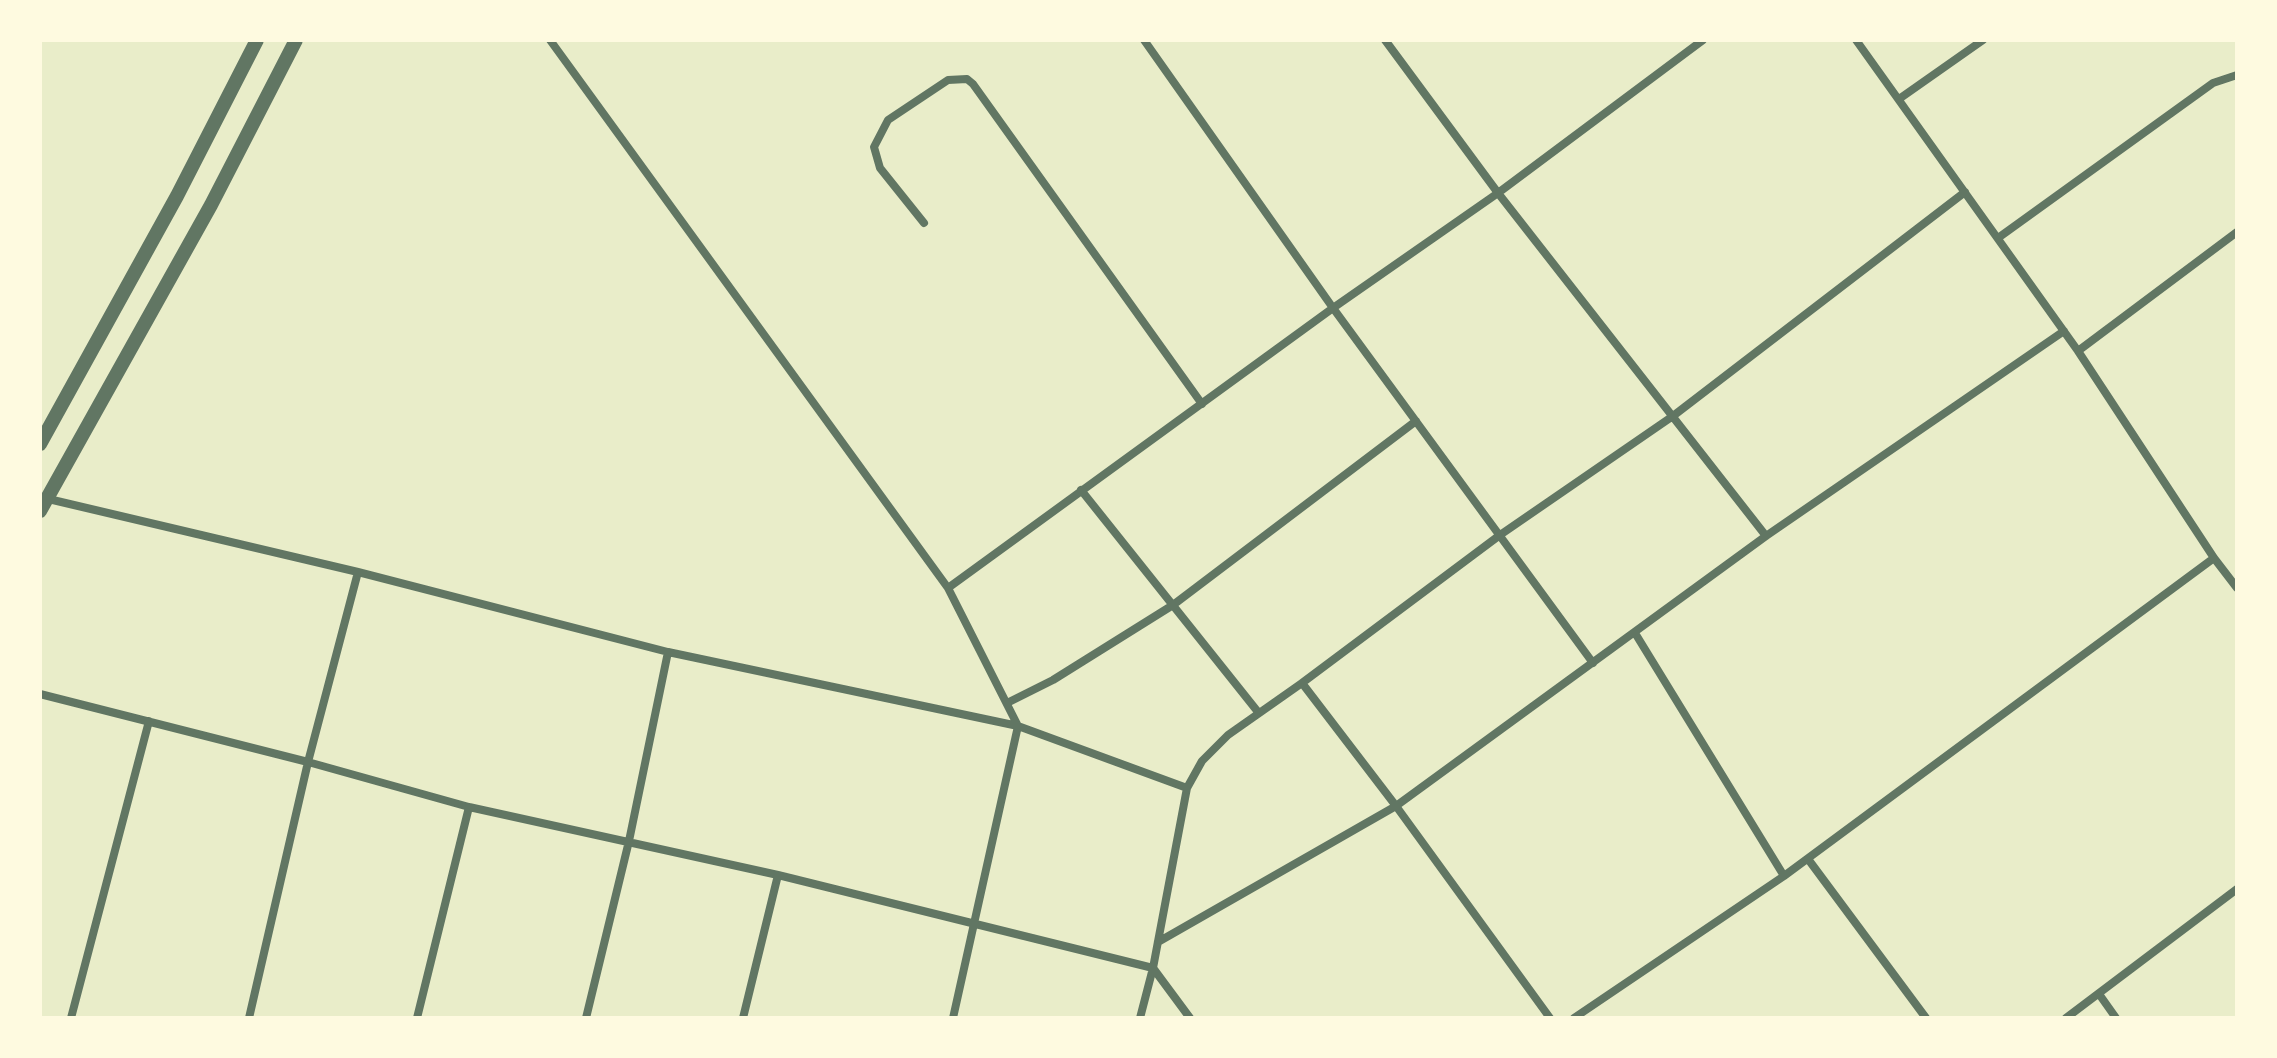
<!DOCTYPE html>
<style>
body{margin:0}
#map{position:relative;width:2277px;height:1058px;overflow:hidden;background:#e9edc9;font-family:"Nunito Sans",sans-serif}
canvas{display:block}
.frame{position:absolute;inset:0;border:42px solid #fefae0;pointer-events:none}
</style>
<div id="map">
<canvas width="2277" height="1058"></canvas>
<div class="frame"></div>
</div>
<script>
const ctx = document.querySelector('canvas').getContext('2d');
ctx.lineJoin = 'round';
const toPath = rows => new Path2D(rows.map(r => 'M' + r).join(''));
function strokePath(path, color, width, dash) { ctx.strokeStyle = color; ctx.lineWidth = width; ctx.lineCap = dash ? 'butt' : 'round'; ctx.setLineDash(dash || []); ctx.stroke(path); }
strokePath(toPath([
 [550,40,948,588,1018,726,953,1018],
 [1144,40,1333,308,1593,663],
 [1385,40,1498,193,1766,536],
 [1856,40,2078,351,2214,558,2237,588],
 [1899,99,1983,40],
 [924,223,880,168,874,147,888,120,948,80,967,79,973,84,1202,404],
 [1998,238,2213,83,2237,75],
 [2078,351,2237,232],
 [1081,490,1258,712],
 [40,497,358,572,668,652,1018,726,1187,788],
 [948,588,1333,308,1498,193,1703,40],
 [1635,633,1784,876],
 [1302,683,1396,806,1550,1018],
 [40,694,308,762,469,807,778,875,1153,968,1190,1018],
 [1007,703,1053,680,1173,605,1416,421],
 [1808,859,1926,1018],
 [1158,942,1396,806,1766,536,2064,331],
 [2099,994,2116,1018],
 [71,1018,149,721],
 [249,1018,308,762,358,572],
 [417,1018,469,807],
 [586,1018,629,841,668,652],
 [743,1018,778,875],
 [1140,1018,1153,968,1187,788,1202,761,1228,735,1302,683,1500,535,1673,416,1965,192],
 [1574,1018,1784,876,2214,558],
 [2066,1018,2237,889]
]), '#617663', 8);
strokePath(toPath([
 [40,444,177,196,257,40],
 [40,511,211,205,296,40]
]), '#617663', 14);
</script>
